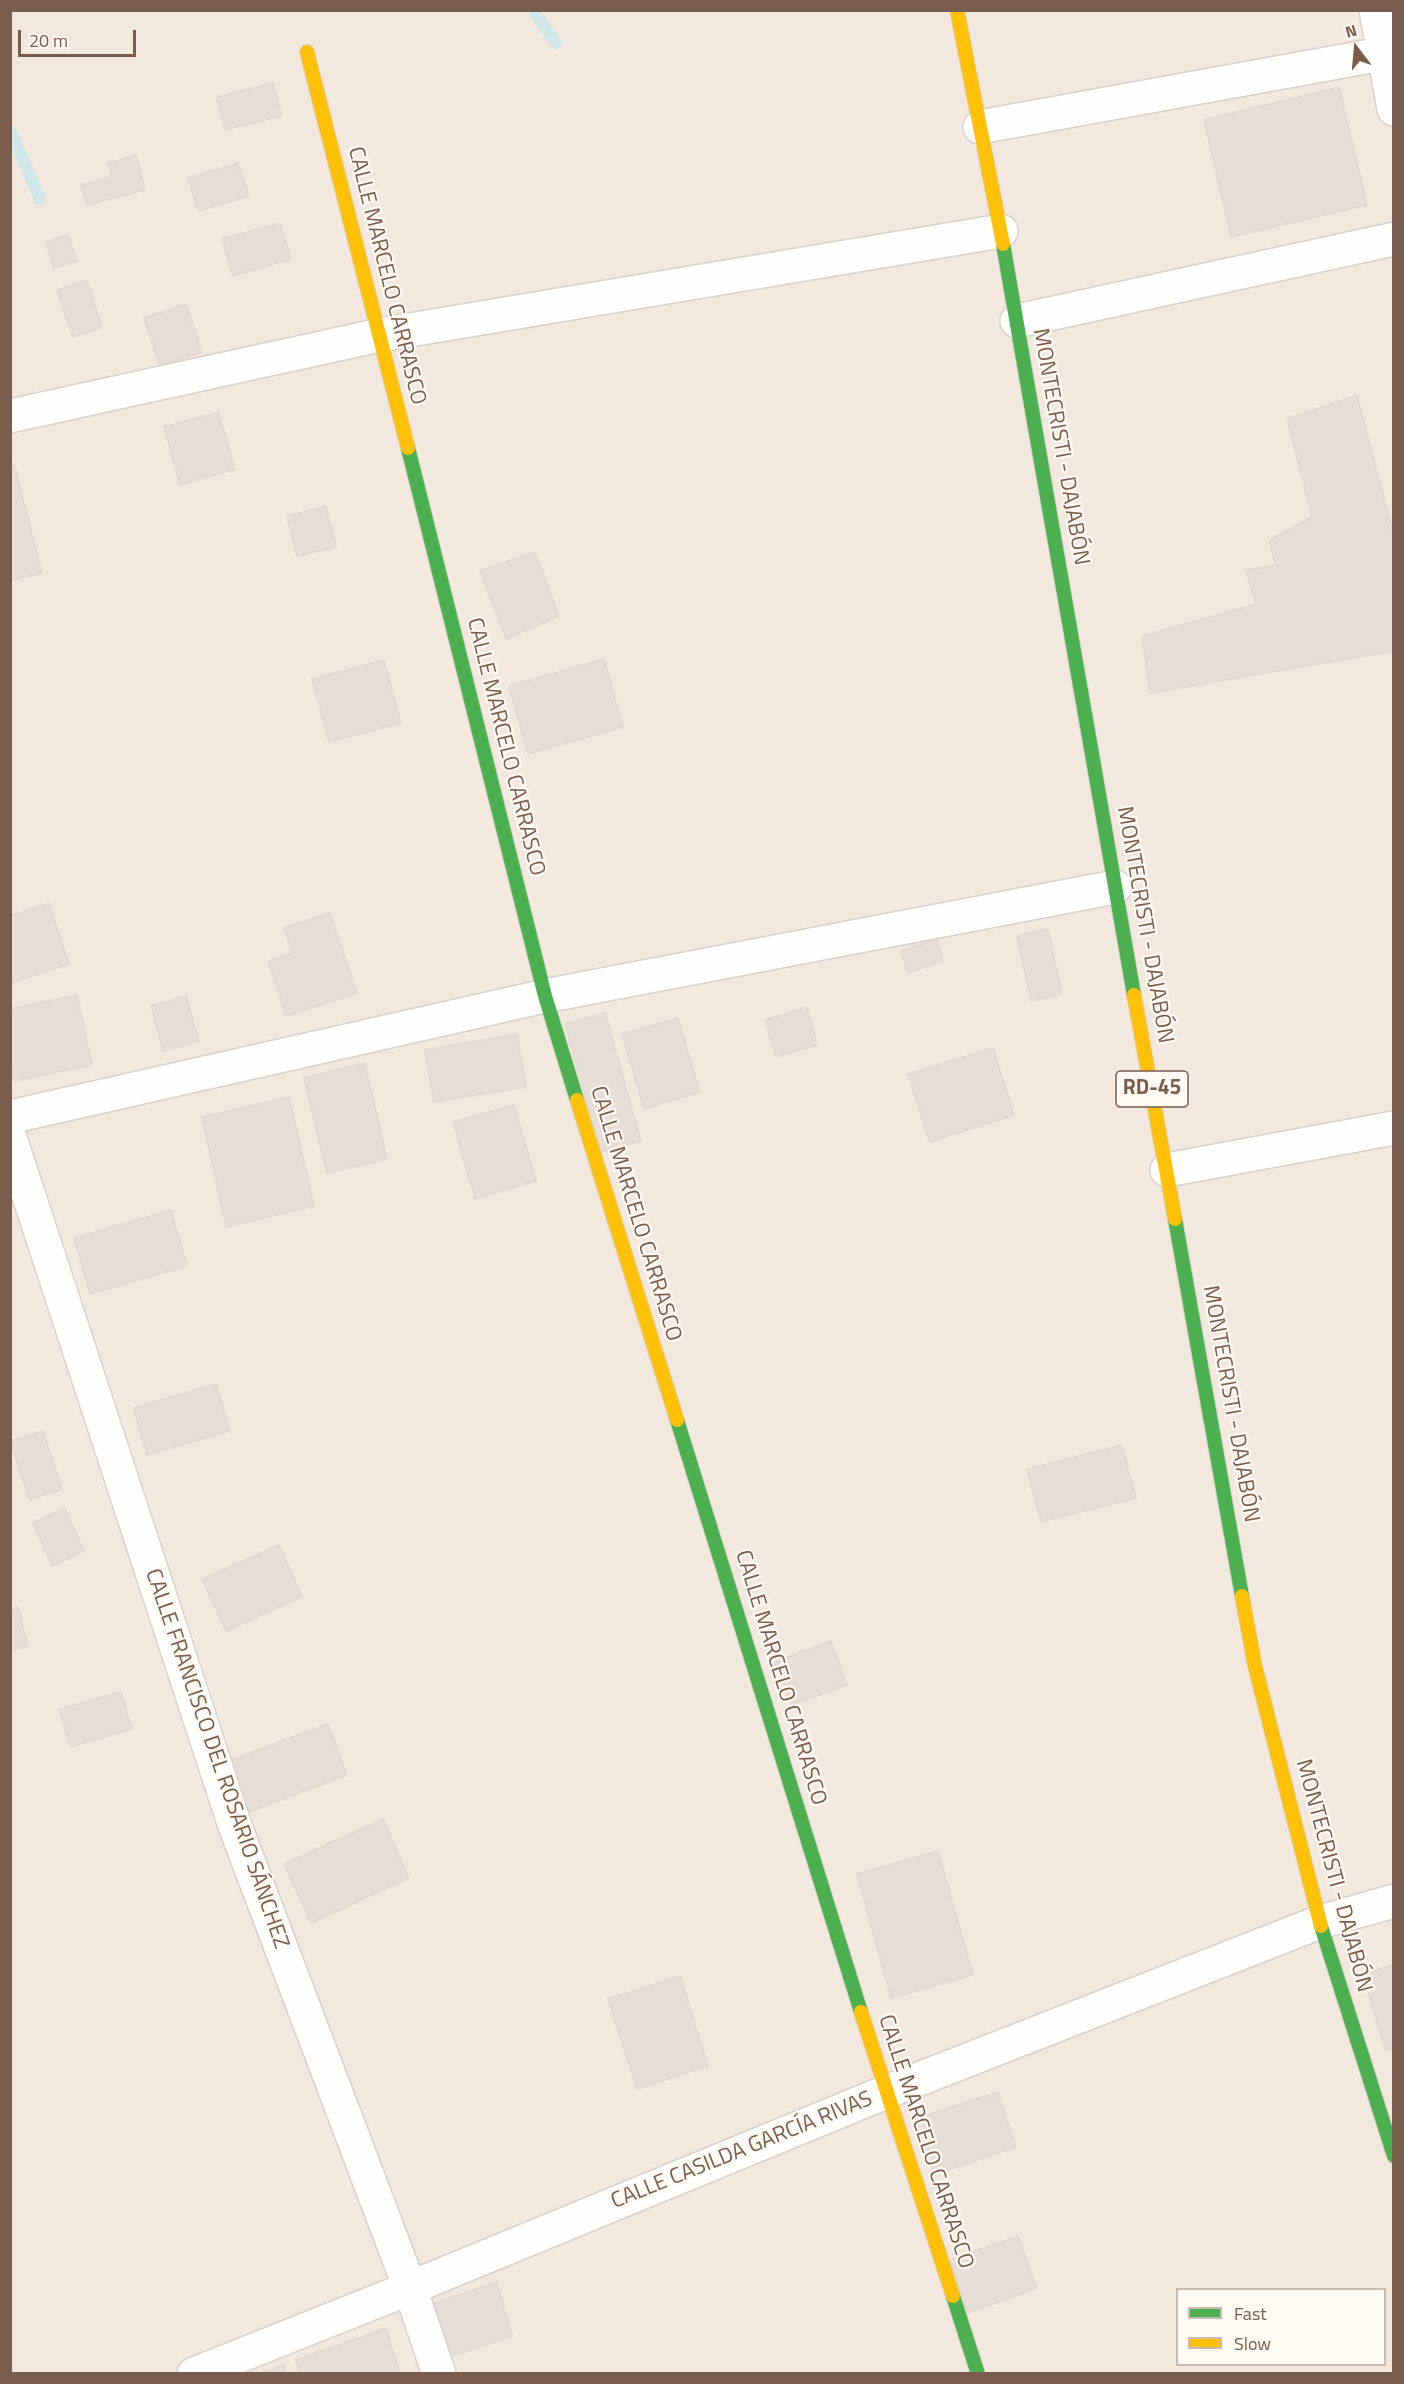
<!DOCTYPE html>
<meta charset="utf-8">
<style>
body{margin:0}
#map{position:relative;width:1404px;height:2384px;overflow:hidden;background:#f9f5f0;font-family:"Titillium Web",sans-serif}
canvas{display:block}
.frame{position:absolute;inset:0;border:12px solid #7a5c4d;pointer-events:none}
.legend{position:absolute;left:1176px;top:2288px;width:210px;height:78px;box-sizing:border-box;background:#fffaf3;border:2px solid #cabbb1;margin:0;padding:8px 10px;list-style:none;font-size:18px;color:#7a5c4d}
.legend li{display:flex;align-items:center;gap:12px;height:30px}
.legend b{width:30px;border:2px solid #cabbb1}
.north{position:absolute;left:1326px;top:18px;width:60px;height:60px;-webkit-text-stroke:4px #fffaf3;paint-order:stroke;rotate:344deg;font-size:16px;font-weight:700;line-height:24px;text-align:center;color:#7a5c4d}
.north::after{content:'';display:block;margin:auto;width:21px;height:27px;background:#7a5c4d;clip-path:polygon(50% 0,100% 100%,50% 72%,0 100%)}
.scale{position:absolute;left:18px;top:30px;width:118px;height:27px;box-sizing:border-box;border:3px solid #7a5c4d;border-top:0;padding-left:8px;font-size:18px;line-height:21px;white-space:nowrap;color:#7a5c4d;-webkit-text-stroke:4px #fffaf3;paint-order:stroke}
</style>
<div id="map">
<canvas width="1404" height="2384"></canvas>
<div class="frame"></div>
<ul class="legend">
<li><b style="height:8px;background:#4caf50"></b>Fast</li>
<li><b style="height:8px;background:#ffc107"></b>Slow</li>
</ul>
<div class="north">N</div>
<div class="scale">20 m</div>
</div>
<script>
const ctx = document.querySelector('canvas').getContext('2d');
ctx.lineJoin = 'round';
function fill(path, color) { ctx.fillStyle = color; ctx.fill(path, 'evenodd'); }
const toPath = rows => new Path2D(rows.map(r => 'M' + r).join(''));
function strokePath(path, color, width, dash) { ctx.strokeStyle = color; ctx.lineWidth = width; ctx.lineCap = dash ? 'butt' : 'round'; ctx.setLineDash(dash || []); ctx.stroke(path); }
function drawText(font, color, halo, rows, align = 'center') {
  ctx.font = font + ' "Titillium Web",sans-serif'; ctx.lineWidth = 4.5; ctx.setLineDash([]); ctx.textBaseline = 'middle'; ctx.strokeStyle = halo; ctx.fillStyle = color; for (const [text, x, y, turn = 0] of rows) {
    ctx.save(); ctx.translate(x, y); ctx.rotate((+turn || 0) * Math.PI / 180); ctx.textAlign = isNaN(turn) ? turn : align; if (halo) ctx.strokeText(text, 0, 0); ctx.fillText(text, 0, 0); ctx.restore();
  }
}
fill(toPath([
 [11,11,1393,11,1393,2373,11,2374],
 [1178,2290,1384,2290,1384,2364,1178,2364]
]), '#f2e8de');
strokePath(toPath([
 [533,10,556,43],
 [10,130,40,199]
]), '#d0e8ea', 12);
const building = toPath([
 [273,83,282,116,225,130,217,97,273,83],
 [1339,87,1367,205,1231,237,1204,120,1339,87],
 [136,155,145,190,87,205,81,185,112,177,108,163,136,155],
 [238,163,249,196,198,211,188,178,238,163],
 [280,223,291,259,233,276,222,239,280,223],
 [68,235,77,261,54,268,46,242,68,235],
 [87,280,102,327,73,337,57,290,87,280],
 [186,304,202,352,160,366,144,318,186,304],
 [1357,395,1394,537,1394,651,1150,693,1142,636,1256,604,1246,570,1276,565,1269,541,1312,516,1287,419,1357,395],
 [218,412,235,469,180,485,164,427,218,412],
 [14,464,42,573,10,581,10,465,14,464],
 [326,506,336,547,297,556,287,516,326,506],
 [535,552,559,616,506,639,480,571,535,552],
 [604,659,623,727,528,754,509,686,604,659],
 [384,660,401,723,329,742,312,679,384,660],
 [49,903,69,964,10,983,10,916,49,903],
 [330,913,357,993,286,1016,268,961,292,953,284,928,330,913],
 [1048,929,1062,994,1031,1001,1017,936,1048,929],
 [937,939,943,961,908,973,901,951,937,939],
 [77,995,92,1065,14,1081,10,1065,10,1009,77,995],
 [186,996,199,1041,163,1051,151,1006,186,996],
 [807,1007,817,1045,776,1057,765,1020,807,1007],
 [605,1013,641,1141,601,1152,565,1024,605,1013],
 [678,1018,700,1092,644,1109,622,1034,678,1018],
 [517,1034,526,1087,434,1102,425,1050,517,1034],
 [993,1048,1014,1115,930,1142,908,1074,993,1048],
 [365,1063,387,1159,327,1173,304,1078,365,1063],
 [289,1097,314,1206,226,1227,202,1117,289,1097],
 [514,1105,536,1181,475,1199,453,1122,514,1105],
 [171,1210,187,1266,90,1294,74,1238,171,1210],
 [216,1384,230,1431,147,1455,133,1408,216,1384],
 [43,1431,62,1489,29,1500,10,1441,43,1431],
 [1122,1445,1136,1498,1041,1522,1027,1469,1122,1445],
 [65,1508,84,1551,52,1566,33,1523,65,1508],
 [279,1545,302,1597,226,1631,202,1579,279,1545],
 [18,1607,28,1646,10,1651,10,1609,18,1607],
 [831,1641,847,1685,791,1705,775,1662,831,1641],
 [121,1692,132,1729,70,1747,59,1709,121,1692],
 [328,1724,347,1775,238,1816,218,1765,328,1724],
 [383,1819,409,1878,311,1923,284,1864,383,1819],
 [938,1851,973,1975,891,1998,857,1874,938,1851],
 [1394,1965,1394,2048,1385,2050,1363,1973,1394,1965],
 [680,1976,708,2066,637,2089,608,1999,680,1976],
 [998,2092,1016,2147,934,2175,915,2119,998,2092],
 [1018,2236,1037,2288,968,2313,950,2260,1018,2236],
 [497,2282,512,2336,449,2357,433,2304,497,2282],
 [386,2328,400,2374,300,2374,296,2360,386,2328],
 [284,2365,286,2374,259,2374,284,2365]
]);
fill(building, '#e6ded7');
strokePath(building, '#e2d8d2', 1.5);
const street = toPath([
 [1376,10,1394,109],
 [980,127,1382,54],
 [1017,321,1394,239],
 [10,416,380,335,1001,231],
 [10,1117,545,996,1115,887],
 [10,1138,235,1826,410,2288,439,2374],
 [1167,1170,1394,1128],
 [194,2374,410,2288,886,2092,1320,1922,1394,1901]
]);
const fast = toPath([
 [1003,244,1134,995],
 [408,448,545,996,577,1100],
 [1175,1219,1242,1596],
 [677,1420,861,2012],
 [1321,1926,1394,2156],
 [953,2296,978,2374]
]);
const slow = toPath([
 [957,10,1003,244],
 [307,52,408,448],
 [1134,995,1175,1219],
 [577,1100,677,1420],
 [1242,1596,1255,1666,1321,1926],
 [861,2012,953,2296]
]);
strokePath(street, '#d7d1cb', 36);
strokePath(fast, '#d9d2cb', 16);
strokePath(slow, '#d9d2cb', 16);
strokePath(street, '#fefefd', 33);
strokePath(fast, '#4caf50', 14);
strokePath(slow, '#ffc107', 14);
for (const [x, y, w] of [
 [1152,1089,72]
]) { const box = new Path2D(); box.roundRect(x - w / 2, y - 18, w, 36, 4.5); ctx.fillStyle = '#fffaf3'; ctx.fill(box); strokePath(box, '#7a5c4d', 1.5); }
drawText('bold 21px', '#7a5c4d', null, [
 ["RD-45",1152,1089]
]);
drawText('22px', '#7a5c4d', '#fffaf3', [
 ["CALLE MARCELO CARRASCO",386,276,76],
 ["MONTECRISTI - DAJABÓN",1060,447,80],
 ["CALLE MARCELO CARRASCO",505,747,76],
 ["MONTECRISTI - DAJABÓN",1144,925,80],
 ["CALLE MARCELO CARRASCO",635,1214,73],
 ["MONTECRISTI - DAJABÓN",1230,1404,80],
 ["CALLE MARCELO CARRASCO",780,1678,73],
 ["CALLE FRANCISCO DEL ROSARIO SÁNCHEZ",216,1759,71],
 ["MONTECRISTI - DAJABÓN",1333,1876,75],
 ["CALLE MARCELO CARRASCO",925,2142,72],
 ["CALLE CASILDA GARCÍA RIVAS",742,2151,-22]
]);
</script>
